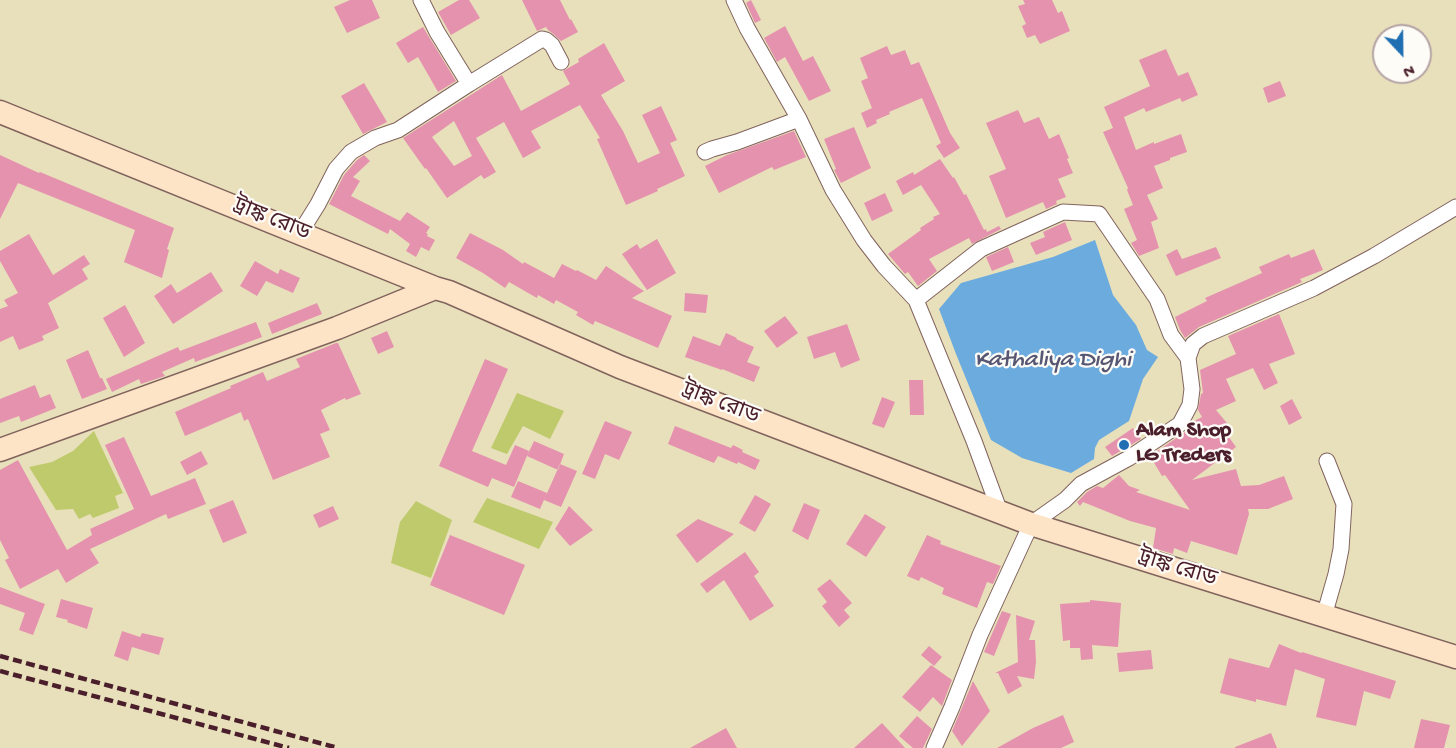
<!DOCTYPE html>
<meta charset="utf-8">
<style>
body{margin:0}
#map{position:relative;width:1456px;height:748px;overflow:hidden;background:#e8e0bb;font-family:"Gochi Hand",sans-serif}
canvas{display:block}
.north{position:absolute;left:1372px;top:24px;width:60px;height:60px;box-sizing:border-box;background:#fdfcf7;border:2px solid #b5a4a5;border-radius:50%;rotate:158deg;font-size:16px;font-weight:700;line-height:24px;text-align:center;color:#4a1f2b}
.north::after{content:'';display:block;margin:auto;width:21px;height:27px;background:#1f6fb2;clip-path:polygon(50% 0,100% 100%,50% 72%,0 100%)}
</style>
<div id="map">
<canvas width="1456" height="748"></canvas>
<div class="north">N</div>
</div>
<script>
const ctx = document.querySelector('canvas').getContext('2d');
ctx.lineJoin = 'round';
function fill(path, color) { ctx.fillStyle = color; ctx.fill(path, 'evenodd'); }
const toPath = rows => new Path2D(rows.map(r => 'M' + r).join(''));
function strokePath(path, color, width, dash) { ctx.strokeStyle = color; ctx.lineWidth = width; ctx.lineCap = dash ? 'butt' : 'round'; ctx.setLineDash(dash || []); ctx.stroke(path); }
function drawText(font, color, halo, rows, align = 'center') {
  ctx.font = font + ' "Gochi Hand","Noto Sans Bengali",sans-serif'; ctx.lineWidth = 4.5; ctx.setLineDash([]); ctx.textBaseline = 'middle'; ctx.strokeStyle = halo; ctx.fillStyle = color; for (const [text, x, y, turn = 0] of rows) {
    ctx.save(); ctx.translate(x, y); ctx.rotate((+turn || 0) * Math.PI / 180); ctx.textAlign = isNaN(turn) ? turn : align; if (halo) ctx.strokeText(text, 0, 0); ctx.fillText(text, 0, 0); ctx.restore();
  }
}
fill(toPath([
 [517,393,564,411,550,439,523,426,507,454,491,448],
 [94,431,123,493,115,496,119,508,93,518,90,514,79,519,73,509,56,510,29,467,52,462,73,451],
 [487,498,553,522,539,549,473,522],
 [416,501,452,520,431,578,391,563,400,522]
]), '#beca6b');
fill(toPath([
 [1095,240,1113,295,1136,325,1147,350,1158,357,1143,379,1129,421,1099,440,1095,448,1094,459,1071,473,1022,458,991,440,956,354,939,309,961,283,1053,257]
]), '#6babde');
fill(toPath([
 [350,0,372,0,380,18,347,33,334,7],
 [459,0,469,0,480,18,451,35,438,12],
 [522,0,560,0,570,20,571,19,578,32,561,41,552,33,548,30,546,27,537,31],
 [751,0,761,20,755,23,746,3],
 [1023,0,1052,0,1058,13,1062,11,1070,31,1040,44,1035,35,1027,38,1022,26,1026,24,1018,6,1025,4],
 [785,26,803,61,813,56,831,91,809,101,785,57,777,62,764,38],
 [423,27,456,81,438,92,418,57,408,63,396,43],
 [604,43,625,81,601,95,623,131,638,163,660,153,642,115,661,106,677,140,670,143,685,176,657,189,658,191,626,205,597,139,600,138,580,105,531,131,541,148,523,158,504,122,476,138,496,172,484,179,481,175,447,198,426,168,425,169,403,138,502,75,521,111,570,84,563,71,579,62,578,59],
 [454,121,472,156,454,166,432,137],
 [887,46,891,55,905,50,911,65,919,62,950,133,960,148,944,158,936,146,941,143,922,98,889,112,890,114,876,120,877,123,867,128,861,113,872,108,861,81,868,78,860,58],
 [1166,49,1178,76,1188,72,1198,95,1182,102,1180,98,1146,112,1144,108,1124,117,1136,150,1154,142,1154,144,1181,134,1187,152,1170,158,1170,160,1154,166,1163,188,1147,195,1158,219,1151,222,1159,248,1139,256,1131,243,1137,240,1124,209,1133,205,1127,190,1128,188,1103,132,1113,128,1104,107,1150,86,1139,60],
 [1280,81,1286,96,1268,103,1263,88],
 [364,83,387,122,363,134,341,96],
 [1018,110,1024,123,1039,117,1049,139,1059,134,1069,158,1067,159,1073,173,1058,179,1066,197,1056,201,1057,204,1046,209,1043,202,1006,218,989,176,1006,169,986,123],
 [854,127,871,168,841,183,834,170,836,169,824,139],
 [794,131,806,157,774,170,772,167,719,193,705,166,727,155],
 [0,155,39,173,40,172,174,228,167,249,169,250,162,278,124,262,135,230,18,183,0,219],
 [364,155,370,161,353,177,360,181,351,196,400,221,407,212,430,227,426,233,428,234,427,236,435,240,429,251,421,247,416,257,406,251,410,244,390,229,388,234,329,204,344,175,357,160],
 [940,159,953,178,954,177,964,195,966,194,984,230,986,229,987,232,999,226,1001,229,972,244,969,238,929,259,937,271,918,286,908,272,905,274,888,254,921,230,920,228,934,219,933,217,940,214,921,185,903,195,896,181,913,172,914,175],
 [885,193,893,211,872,221,864,203],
 [1065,222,1072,240,1036,255,1030,243,1045,237,1043,232],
 [470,233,503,250,523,264,524,262,554,278,562,264,576,271,577,270,596,280,606,266,644,291,632,298,672,316,658,348,595,321,593,325,576,315,578,312,556,300,554,304,538,295,537,298,509,282,505,288,483,273,456,258],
 [29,234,53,275,84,255,90,264,82,269,88,279,48,303,59,328,42,336,44,340,19,350,13,336,0,342,0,309,8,306,4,300,18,293,0,261,0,251],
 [657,239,676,273,647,290,622,254,637,244,640,249],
 [1008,247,1014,262,992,271,986,257],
 [1216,247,1221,258,1176,276,1166,255,1177,249,1182,259],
 [1314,249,1323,270,1300,279,1302,282,1199,327,1185,338,1180,330,1175,317,1207,301,1205,298,1262,273,1259,267,1289,254,1291,258],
 [255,261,278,274,280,269,300,278,293,293,266,281,257,296,240,286],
 [211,272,223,291,173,324,154,296,171,284,177,293],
 [685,293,708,295,706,313,684,311],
 [317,303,322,314,272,334,268,323],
 [125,305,145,343,124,357,103,318],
 [1279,314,1295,354,1269,364,1278,383,1264,390,1253,368,1226,379,1236,401,1216,410,1232,429,1226,433,1236,447,1192,480,1236,469,1241,486,1259,485,1284,476,1293,499,1268,509,1248,509,1249,514,1237,555,1191,541,1187,553,1174,548,1173,554,1153,548,1156,528,1130,521,1083,502,1080,506,1077,502,1087,492,1097,486,1103,488,1119,475,1129,486,1140,490,1136,492,1190,510,1165,475,1162,476,1150,456,1185,432,1193,424,1192,422,1202,417,1198,410,1201,394,1203,393,1200,370,1236,354,1228,336],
 [785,316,798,333,777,348,764,331],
 [256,322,262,337,195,362,194,358,162,372,165,376,141,384,139,379,112,392,106,379,178,347,180,351],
 [847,324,860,360,841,368,835,352,814,359,807,337],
 [387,331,394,347,378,354,371,338],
 [726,333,737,338,736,339,754,347,747,362,760,367,754,382,722,369,722,370,685,357,693,336,720,346],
 [336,343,338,343,361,394,346,400,345,398,321,410,330,430,320,434,330,457,273,480,248,419,244,421,241,412,185,436,175,412,231,388,230,386,263,372,267,381,300,367,296,359],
 [88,350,100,378,102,378,107,389,82,399,66,360],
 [485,359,508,369,472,451,506,465,515,445,529,451,514,487,492,478,488,487,439,466],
 [909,380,923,380,924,415,910,415],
 [35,385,40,398,50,394,56,408,21,422,19,416,0,423,0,399],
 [882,397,895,402,884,428,872,424],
 [1292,399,1302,418,1289,425,1280,406],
 [605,421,632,432,619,460,605,454,595,479,582,474],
 [675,426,731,448,733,445,743,450,742,452,760,460,755,470,738,462,737,464,718,456,714,463,668,444],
 [1133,428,1141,439,1112,456,1105,447],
 [124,437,151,496,195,478,206,504,168,519,166,514,90,549,99,563,66,583,58,569,20,589,5,560,9,558,0,540,0,470,18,460,67,550,92,535,90,529,134,509,105,445],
 [534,441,564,454,558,470,527,456],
 [201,451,208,464,187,475,180,462],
 [560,464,577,471,561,507,544,500],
 [518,481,547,493,540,509,511,497],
 [755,495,771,504,755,532,739,523],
 [233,500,247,533,223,543,209,510],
 [804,503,820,510,808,540,792,531],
 [333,506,339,519,319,528,313,515],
 [569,506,593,530,570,546,555,529],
 [865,514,886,527,866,557,846,544],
 [698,519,734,534,697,563,676,535],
 [450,535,525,565,504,615,430,585],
 [927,535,941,541,940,544,1001,566,993,584,987,582,977,608,942,594,944,588,921,577,919,581,907,576],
 [745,552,759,572,754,576,774,606,750,621,724,580,707,593,700,584],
 [830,579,852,603,844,610,850,617,839,627,822,606,827,602,817,589],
 [0,587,45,604,33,635,19,630,25,613,0,604],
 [61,599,93,608,87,629,67,622,68,620,56,617],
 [1090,600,1121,603,1118,647,1092,645,1093,659,1081,660,1080,648,1070,648,1070,640,1063,641,1060,604,1090,602],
 [1002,611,1011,614,994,656,984,652],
 [1016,615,1035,621,1029,640,1035,640,1036,662,1034,679,1017,676,1022,686,1008,694,998,673,995,673,1018,662],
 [122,631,140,637,142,633,164,638,159,655,132,647,128,661,114,656],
 [1279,644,1301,653,1302,652,1396,681,1390,699,1364,691,1356,726,1316,717,1325,679,1295,669,1286,706,1256,699,1256,702,1220,693,1229,658,1269,668],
 [929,646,942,657,934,666,921,655],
 [1151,650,1153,669,1119,672,1117,653],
 [931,665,952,680,942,706,933,697,920,712,902,697],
 [973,681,990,711,962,746,952,731],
 [1063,715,1074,742,1061,748,997,748,1033,728],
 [917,716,932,729,923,748,913,748,899,736],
 [1421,719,1450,725,1444,748,1414,748],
 [882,723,905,748,854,748],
 [726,728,737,748,690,748],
 [1271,733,1277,748,1235,748,1235,747]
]), '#e592ae');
const street = toPath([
 [421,0,437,32,469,84],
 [734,0,747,28,799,119,833,190,864,240,884,266,916,300,974,441,1000,512],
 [705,152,712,149,737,142,799,119],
 [300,233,318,204,336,169,351,152,375,138,398,130,469,84,542,39,546,40,552,45,561,62],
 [916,300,981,249,1063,212,1099,214,1157,299,1171,335,1188,358],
 [1324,616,1336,574,1341,549,1344,504,1327,461],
 [934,748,952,707,980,635,1031,524,1065,500,1081,484,1129,458,1180,424,1190,405,1192,389,1188,358,1193,344,1203,336,1314,288,1374,256,1456,207]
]);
const secondary = toPath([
 [0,112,435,288,449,292,620,367,1031,524,1456,657],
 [0,450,337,328,435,288]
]);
strokePath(street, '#81635d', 17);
strokePath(secondary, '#81635d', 25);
strokePath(street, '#fff', 15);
strokePath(secondary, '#fee4c6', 22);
strokePath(toPath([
 [0,656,338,748],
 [0,671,289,748]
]), '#4a1f2b', 4.5, [9, 4.5]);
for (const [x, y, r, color] of [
 [1124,445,6,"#1f6fb2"]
]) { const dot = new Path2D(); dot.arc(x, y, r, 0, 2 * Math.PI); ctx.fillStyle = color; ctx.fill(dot); strokePath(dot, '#fdfcf7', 2); }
drawText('22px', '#4a1f2b', '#fdfcf7', [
 ["ট্রাঙ্ক রোড",271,221,22],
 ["ট্রাঙ্ক রোড",720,405,21],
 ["ট্রাঙ্ক রোড",1177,570,17]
]);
drawText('bold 22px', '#4a1f2b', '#fdfcf7', [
 ["Alam Shop",1136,432],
 ["LG Treders",1136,457]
], 'left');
drawText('italic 24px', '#575773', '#fdfcf7', [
 ["Kathaliya Dighi",1053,361]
]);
</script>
